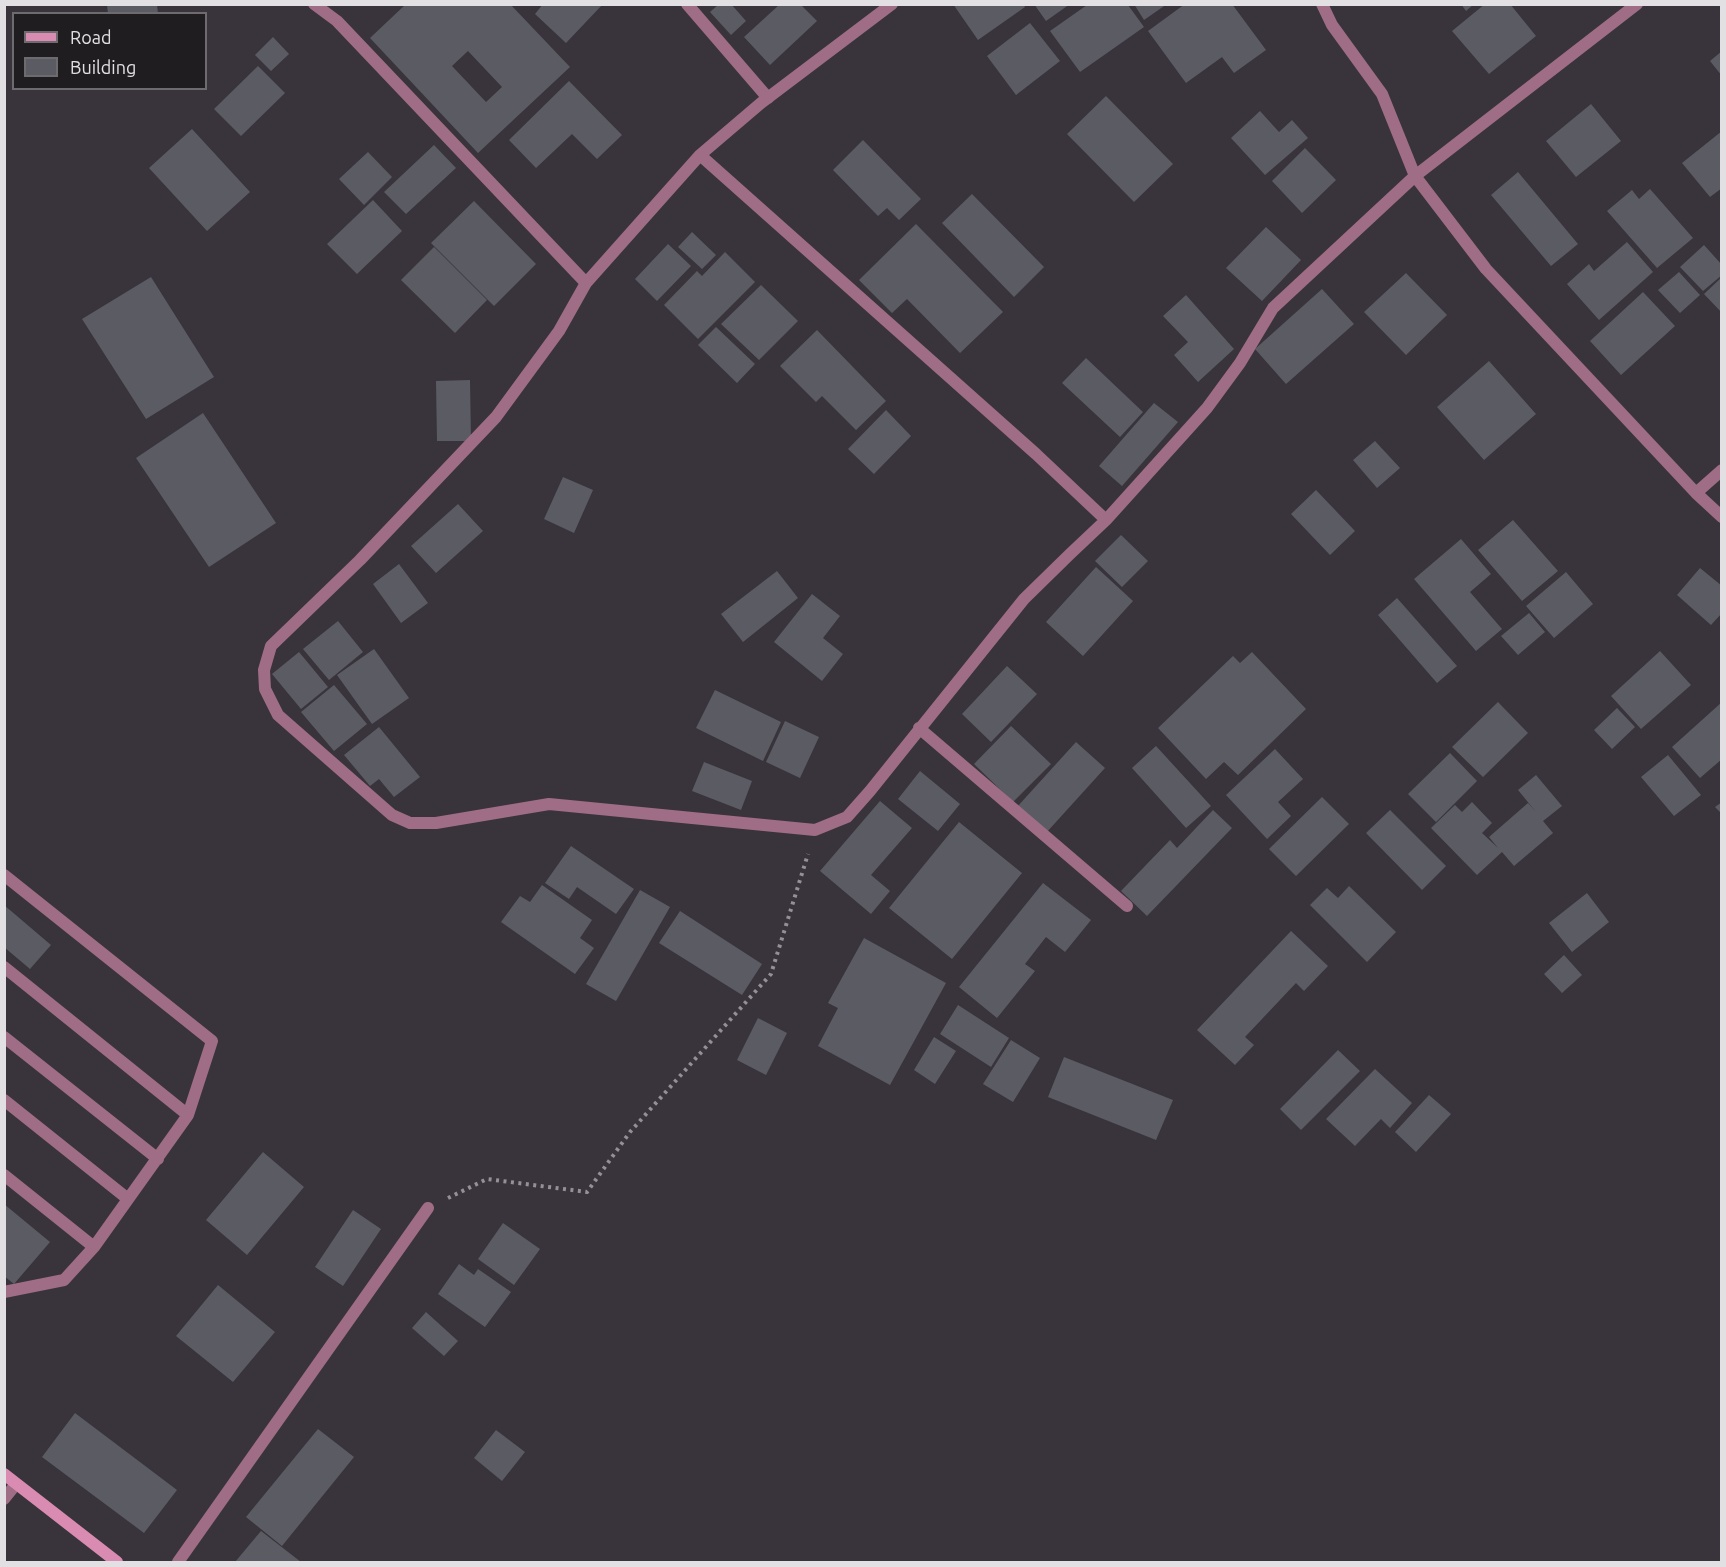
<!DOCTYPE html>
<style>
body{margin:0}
#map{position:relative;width:1726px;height:1567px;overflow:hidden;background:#39343b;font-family:Ubuntu,sans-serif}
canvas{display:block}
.frame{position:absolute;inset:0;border:6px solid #e3e0e4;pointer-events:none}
.legend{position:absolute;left:12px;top:12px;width:195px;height:78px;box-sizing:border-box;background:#1f1d20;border:2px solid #6d6b6e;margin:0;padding:8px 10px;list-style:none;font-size:18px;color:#e3e0e4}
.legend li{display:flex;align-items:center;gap:12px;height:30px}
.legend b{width:30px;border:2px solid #6d6b6e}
</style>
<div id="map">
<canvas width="1726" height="1567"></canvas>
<div class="frame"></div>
<ul class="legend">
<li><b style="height:8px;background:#da8bb1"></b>Road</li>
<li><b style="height:16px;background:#5b5b64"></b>Building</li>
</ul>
</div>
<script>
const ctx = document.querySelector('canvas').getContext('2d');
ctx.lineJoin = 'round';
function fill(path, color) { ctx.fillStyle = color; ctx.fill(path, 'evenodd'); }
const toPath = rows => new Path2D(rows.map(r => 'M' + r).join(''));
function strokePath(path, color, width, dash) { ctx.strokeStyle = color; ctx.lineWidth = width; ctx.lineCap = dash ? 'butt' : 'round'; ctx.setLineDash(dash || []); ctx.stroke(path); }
fill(toPath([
 [107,4,157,4,158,14,108,14],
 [406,4,510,4,570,67,478,153,370,38],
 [468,51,502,87,486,102,452,66],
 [543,4,603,4,566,43,535,14],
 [719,4,731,4,746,21,731,35,710,12],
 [953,4,1023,4,1025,7,978,40],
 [1034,4,1070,4,1046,21],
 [1134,4,1167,4,1144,20],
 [1185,4,1232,4,1266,50,1234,73,1222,57,1186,83,1148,31],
 [1461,4,1474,4,1466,11],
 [1485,4,1510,4,1536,36,1489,74,1452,31],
 [779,5,801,5,817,21,770,65,744,37],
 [1087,5,1128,5,1144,27,1080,72,1050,31],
 [1030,23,1060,61,1016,95,987,56],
 [273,37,289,54,271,71,255,55],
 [1722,51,1722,76,1710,61],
 [258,66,285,93,241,136,214,109],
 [569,81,622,135,597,159,572,134,536,168,509,140],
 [1106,96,1173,164,1134,202,1067,134],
 [1591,104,1621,141,1576,177,1546,141],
 [1260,111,1279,132,1292,120,1308,138,1265,175,1231,138],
 [192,129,250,192,207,231,149,168],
 [1722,131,1722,188,1710,197,1682,163],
 [863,140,921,199,899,220,887,208,878,216,833,170],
 [434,145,456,168,406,214,384,192],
 [1305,148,1336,180,1302,213,1272,181],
 [368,152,392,177,364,205,339,179],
 [1518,172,1578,244,1551,266,1491,195],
 [1650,189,1693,238,1657,268,1607,211,1632,190,1639,199],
 [972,194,1044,267,1014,297,942,223],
 [373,200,402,231,357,274,327,244],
 [474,201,536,264,494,306,431,243],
 [916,224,1003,312,960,353,907,299,892,313,859,280],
 [1266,227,1301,260,1262,301,1226,268],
 [692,232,716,255,702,269,678,247],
 [1627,242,1653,272,1599,320,1567,284,1589,264,1594,271],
 [668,244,691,266,657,301,635,279],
 [1704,245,1722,265,1722,275,1703,291,1680,267],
 [434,247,487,300,455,333,401,280],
 [725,252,755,282,698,339,664,305,697,271,702,276],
 [1679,272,1700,295,1680,313,1658,290],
 [1406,273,1447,315,1406,355,1364,312],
 [151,277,214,377,146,419,82,319],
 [1722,277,1722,313,1704,294],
 [761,285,798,321,759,360,721,324],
 [1322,289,1354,324,1286,384,1255,349],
 [1643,292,1675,326,1621,375,1590,341],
 [1186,295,1234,349,1198,382,1174,355,1188,342,1163,316],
 [716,327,755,364,737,383,698,345],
 [817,330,886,401,856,430,822,396,816,402,780,366],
 [1086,358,1143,412,1120,437,1062,383],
 [1489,361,1536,414,1484,460,1437,407],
 [470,380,471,441,437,441,436,381],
 [1154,403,1178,422,1122,486,1099,466],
 [886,410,911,436,874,474,848,449],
 [203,413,276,523,209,567,136,458],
 [1375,441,1400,468,1377,488,1353,460],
 [563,477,593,490,574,533,544,519],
 [1316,490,1355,531,1330,555,1291,514],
 [458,504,483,531,436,573,411,546],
 [1513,520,1558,571,1522,601,1478,550],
 [1121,535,1148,561,1122,587,1095,561],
 [1461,539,1491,574,1470,592,1502,629,1476,651,1414,579],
 [399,564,428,603,401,623,373,584],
 [1096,567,1133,601,1083,656,1046,622],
 [1700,568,1722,586,1722,613,1711,625,1677,595],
 [777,571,798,598,743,642,721,614],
 [1566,572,1593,604,1554,638,1526,606],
 [812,594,840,616,823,638,843,654,822,681,774,642],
 [1397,598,1457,666,1437,683,1378,615],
 [1529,613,1545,632,1518,655,1501,636],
 [338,621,363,652,329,680,303,649],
 [374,649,409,698,372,724,337,675],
 [1660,651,1691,685,1641,729,1611,696],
 [299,652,328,687,301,709,272,674],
 [1252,652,1306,709,1238,775,1224,762,1206,779,1158,728,1233,656,1240,663],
 [1007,666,1037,694,991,742,962,714],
 [334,685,367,724,334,751,301,712],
 [715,690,781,722,763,761,696,728],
 [1498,702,1528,733,1483,777,1452,747],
 [1722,702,1722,759,1700,778,1672,747],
 [1617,708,1635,727,1612,749,1594,730],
 [785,721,819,737,800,778,766,762],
 [1011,726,1051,764,1013,802,974,764],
 [379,727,420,777,394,797,379,779,370,786,344,755],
 [1076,742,1105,768,1046,833,1017,807],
 [1156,746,1211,806,1186,828,1132,768],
 [1275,749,1303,779,1278,802,1291,816,1267,839,1226,795],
 [1450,753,1477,781,1436,822,1408,794],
 [1668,755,1701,795,1674,816,1641,777],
 [704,762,752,781,741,810,692,791],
 [920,771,960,804,938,831,898,799],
 [1536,775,1562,806,1543,821,1553,833,1514,866,1502,852,1477,875,1431,828,1455,805,1462,812,1472,802,1492,823,1482,833,1498,848,1489,837,1528,803,1536,812,1518,790],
 [1322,797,1349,824,1296,876,1269,849],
 [880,801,912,828,871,875,890,891,871,914,820,871],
 [1722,802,1722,814,1715,807],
 [1213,810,1232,828,1147,916,1121,891,1170,840,1177,848],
 [1390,810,1446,866,1422,890,1366,833],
 [959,822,1022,873,952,959,889,908],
 [571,846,634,889,616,914,577,887,569,899,545,883],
 [1043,883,1091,920,1065,952,1046,937,1025,964,1035,971,997,1018,959,987],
 [542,885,592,920,580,938,594,948,575,974,501,922,520,896,530,902],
 [1349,886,1396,932,1367,962,1310,905,1327,888,1338,898],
 [640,890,670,907,616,1001,586,984],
 [1587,893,1609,922,1572,952,1549,923],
 [4,905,51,945,30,969,4,947],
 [680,911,762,964,742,995,659,943],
 [1291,931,1328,966,1304,991,1296,983,1245,1037,1254,1045,1235,1065,1197,1030],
 [864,938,946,983,890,1085,818,1046,838,1008,828,1003],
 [1564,955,1582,975,1562,993,1544,974],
 [958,1005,1009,1038,991,1067,940,1034],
 [758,1018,787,1033,766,1075,737,1060],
 [934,1037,956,1051,935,1084,914,1070],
 [1011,1040,1040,1058,1013,1102,983,1084],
 [1338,1050,1360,1071,1301,1130,1280,1109],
 [1064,1057,1173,1100,1156,1140,1048,1097],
 [1375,1069,1412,1103,1390,1128,1381,1119,1355,1146,1326,1119],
 [1429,1095,1451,1114,1416,1152,1395,1132],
 [263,1152,304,1187,247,1255,206,1220],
 [4,1204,50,1242,14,1284,4,1276],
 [353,1210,381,1229,343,1286,315,1267],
 [503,1223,540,1249,514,1285,478,1259],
 [459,1264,474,1275,478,1269,511,1292,485,1327,438,1294],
 [218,1285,275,1332,233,1382,176,1336],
 [426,1312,458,1341,444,1356,412,1328],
 [75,1413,177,1490,144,1533,42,1457],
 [318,1429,354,1457,282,1546,246,1517],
 [496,1430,525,1452,502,1481,474,1458],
 [261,1531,301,1562,235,1562]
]), '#5b5b64');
strokePath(toPath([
 [448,1198,487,1179,587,1192,630,1132,771,974,808,854]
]), '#949096', 4, [3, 4.5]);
strokePath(toPath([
 [687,4,768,98],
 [4,875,212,1041,188,1115,94,1247,64,1280,4,1292],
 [4,967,188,1115],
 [4,1037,158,1159],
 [4,1100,128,1199],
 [4,1175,94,1247]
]), '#9f6d85', 12);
strokePath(toPath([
 [314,4,337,21,586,283],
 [1322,4,1332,25,1382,94,1415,176,1486,269,1696,493,1722,517],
 [700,155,1036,454,1106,520,1070,554,1024,599,870,791,847,817,815,830,549,804,436,823,410,823,392,815,278,715,265,689,264,670,271,646,360,560,496,417,559,331,586,283,700,155,761,103,892,4],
 [1696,493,1722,470],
 [1106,520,1207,408,1240,363,1273,308,1415,176,1637,4],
 [919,728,1127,906],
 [4,1499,16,1484],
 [178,1562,428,1208]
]), '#9f6d85', 12);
strokePath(toPath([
 [4,1474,117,1562]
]), '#da8bb1', 12);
</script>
